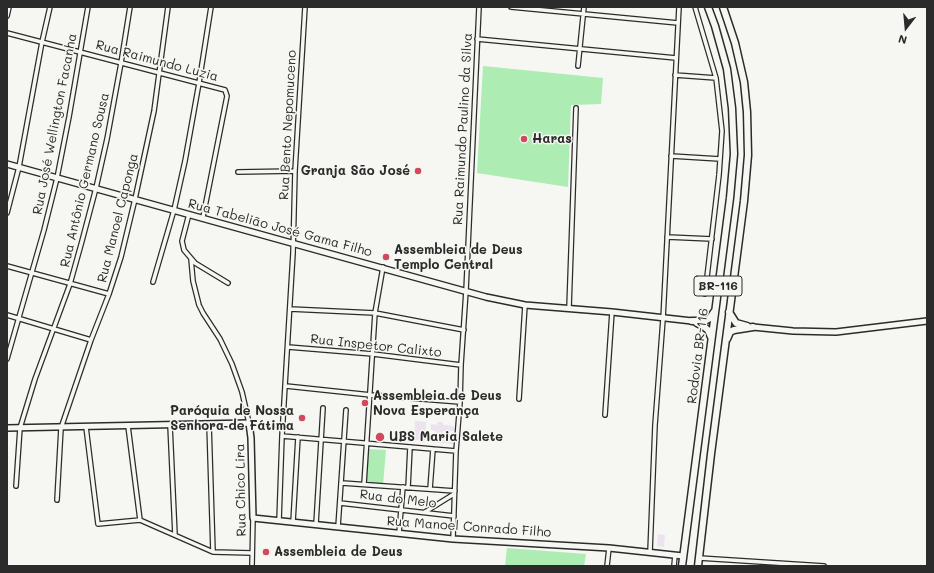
<!DOCTYPE html>
<meta charset="utf-8">
<style>
body{margin:0}
#map{position:relative;width:934px;height:573px;overflow:hidden;background:#f6f6f2;font-family:Mali,sans-serif}
canvas{display:block}
.frame{position:absolute;inset:0;border:8px solid #2b2b2b;pointer-events:none}
.north{position:absolute;left:886px;top:8px;width:40px;height:40px;-webkit-text-stroke:3px #f6f6f2;paint-order:stroke;rotate:196deg;font-size:11px;font-weight:700;line-height:16px;text-align:center;color:#2b2b2b}
.north::after{content:'';display:block;margin:auto;width:14px;height:18px;background:#2b2b2b;clip-path:polygon(50% 0,100% 100%,50% 72%,0 100%)}
</style>
<div id="map">
<canvas width="934" height="573"></canvas>
<div class="frame"></div>
<div class="north">N</div>
</div>
<script>
const ctx = document.querySelector('canvas').getContext('2d');
ctx.lineJoin = 'round';
function fill(path, color) { ctx.fillStyle = color; ctx.fill(path, 'evenodd'); }
const toPath = rows => new Path2D(rows.map(r => 'M' + r).join(''));
function strokePath(path, color, width, dash) { ctx.strokeStyle = color; ctx.lineWidth = width; ctx.lineCap = dash ? 'butt' : 'round'; ctx.setLineDash(dash || []); ctx.stroke(path); }
function drawText(font, color, halo, rows, align = 'center') {
  ctx.font = font + ' Mali,sans-serif'; ctx.lineWidth = 3; ctx.setLineDash([]); ctx.textBaseline = 'middle'; ctx.strokeStyle = halo; ctx.fillStyle = color; for (const [text, x, y, turn = 0] of rows) {
    ctx.save(); ctx.translate(x, y); ctx.rotate((+turn || 0) * Math.PI / 180); ctx.textAlign = isNaN(turn) ? turn : align; if (halo) ctx.strokeText(text, 0, 0); ctx.fillText(text, 0, 0); ctx.restore();
  }
}
fill(toPath([
 [415,421,426,422,425,440,414,440],
 [437,422,443,422,443,425,454,426,454,431,443,431,443,436,453,437,453,444,430,442,431,435,436,435,436,431,431,430,431,424,437,425],
 [658,534,665,535,664,547,657,546]
]), '#ece3ee');
fill(toPath([
 [483,66,603,78,601,104,571,105,568,187,477,173],
 [369,449,386,450,383,485,366,484],
 [507,548,586,554,584,566,505,566]
]), '#adecb3');
const street = toPath([
 [511,7,678,23],
 [695,7,716,78,722,131,719,175,705,294],
 [7,16,9,7],
 [7,33,225,90,227,96,203,217],
 [477,39,676,58],
 [578,66,584,7],
 [675,75,716,78],
 [671,156,720,159],
 [238,172,295,171],
 [7,213,19,167,42,42,50,7],
 [189,214,182,241,184,250,195,263,228,283],
 [667,237,712,239],
 [191,259,193,281,199,305,203,313,220,339,232,364,242,392,249,423],
 [7,266,109,294],
 [153,282,174,210,185,161,199,83,211,7],
 [569,308,576,108],
 [290,309,375,313,464,330],
 [7,315,91,340],
 [288,347,373,354,461,365],
 [7,359,44,230,57,178,69,117,88,7],
 [286,386,371,395,460,402],
 [519,399,525,305],
 [605,415,612,312],
 [209,424,213,552],
 [170,425,175,535],
 [128,426,140,520],
 [86,427,98,524,140,520,213,552,252,553],
 [282,436,456,451],
 [342,483,455,491],
 [364,484,375,313,383,267],
 [16,486,20,428,35,379,70,284,82,241,96,188,107,139,121,63,130,7],
 [408,488,410,447],
 [430,489,433,449],
 [57,500,61,428,91,340,109,294,121,257,135,199,154,111,168,7],
 [340,503,454,516],
 [425,512,454,494],
 [279,521,282,436,293,253,295,171,305,7],
 [293,522,298,437],
 [316,524,323,408],
 [338,527,346,410],
 [399,533,403,487],
 [453,539,456,451,460,402,461,365,466,291,479,7],
 [650,552,655,425,663,319,679,7],
 [699,558,824,566],
 [252,566,253,518],
 [607,566,609,548],
 [674,566,675,555]
]);
const secondary = toPath([
 [7,164,486,297,525,305,612,312,692,321],
 [753,327,793,331,836,332,927,321],
 [7,428,249,423,251,438,253,518,453,539,609,548,683,556]
]);
const highway = toPath([
 [729,312,736,323,747,326],
 [692,321,705,321,710,318,714,312],
 [697,323,703,326,708,330,711,337],
 [727,339,730,332,734,330,753,327],
 [682,566,730,198,734,154,732,108,727,69,715,26,708,7],
 [698,566,711,454,744,201,748,155,747,112,744,82,735,43,723,7]
]);
strokePath(street, '#2b2b2b', 6);
strokePath(secondary, '#2b2b2b', 8);
strokePath(highway, '#2b2b2b', 9);
strokePath(street, '#f6f6f2', 3.5);
strokePath(secondary, '#f6f6f2', 5);
strokePath(highway, '#f6f6f2', 6);
for (const [x, y, r, color] of [
 [524,139,4,"#d1495b"],
 [418,171,4,"#d1495b"],
 [386,257,4,"#d1495b"],
 [365,403,4,"#d1495b"],
 [302,418,4,"#d1495b"],
 [380,437,5,"#d1495b"],
 [266,552,4,"#d1495b"]
]) { const dot = new Path2D(); dot.arc(x, y, r, 0, 2 * Math.PI); ctx.fillStyle = color; ctx.fill(dot); strokePath(dot, '#f6f6f2', 1.5); }
for (const [x, y, w] of [
 [718,286,48]
]) { const box = new Path2D(); box.roundRect(x - w / 2, y - 10, w, 20, 3); ctx.fillStyle = '#f6f6f2'; ctx.fill(box); strokePath(box, '#2b2b2b', 1); }
drawText('bold 12px', '#2b2b2b', null, [
 ["BR-116",718,286]
]);
drawText('13px', '#2b2b2b', '#f6f6f2', [
 ["Rua Raimundo Luzia",157,61,15],
 ["Rua José Wellington Facanha",55,124,-79],
 ["Rua Bento Nepomuceno",288,125,-87],
 ["Rua Raimundo Paulino da Silva",463,129,-87],
 ["Rua Antônio Germano Sousa",85,180,-77],
 ["Rua Manoel Caponga",118,218,-76],
 ["Rua Tabelião José Gama Filho",280,228,15],
 ["Rua Inspetor Calixto",376,346,6],
 ["Rodovia BR-116",698,356,-83],
 ["Rua Chico Lira",241,490,-91],
 ["Rua do Melo",398,499,7],
 ["Rua Manoel Conrado Filho",469,527,4]
]);
drawText('bold 13px', '#2b2b2b', '#f6f6f2', [
 ["Haras",532,139],
 ["Granja São José",410,171,"right"],
 ["Assembleia de Deus",394,250],
 ["Templo Central",394,265],
 ["Assembleia de Deus",373,396],
 ["Nova Esperança",373,411],
 ["Paróquia de Nossa",294,411,"right"],
 ["Senhora de Fátima",294,426,"right"],
 ["UBS Maria Salete",389,437],
 ["Assembleia de Deus",274,552]
], 'left');
</script>
